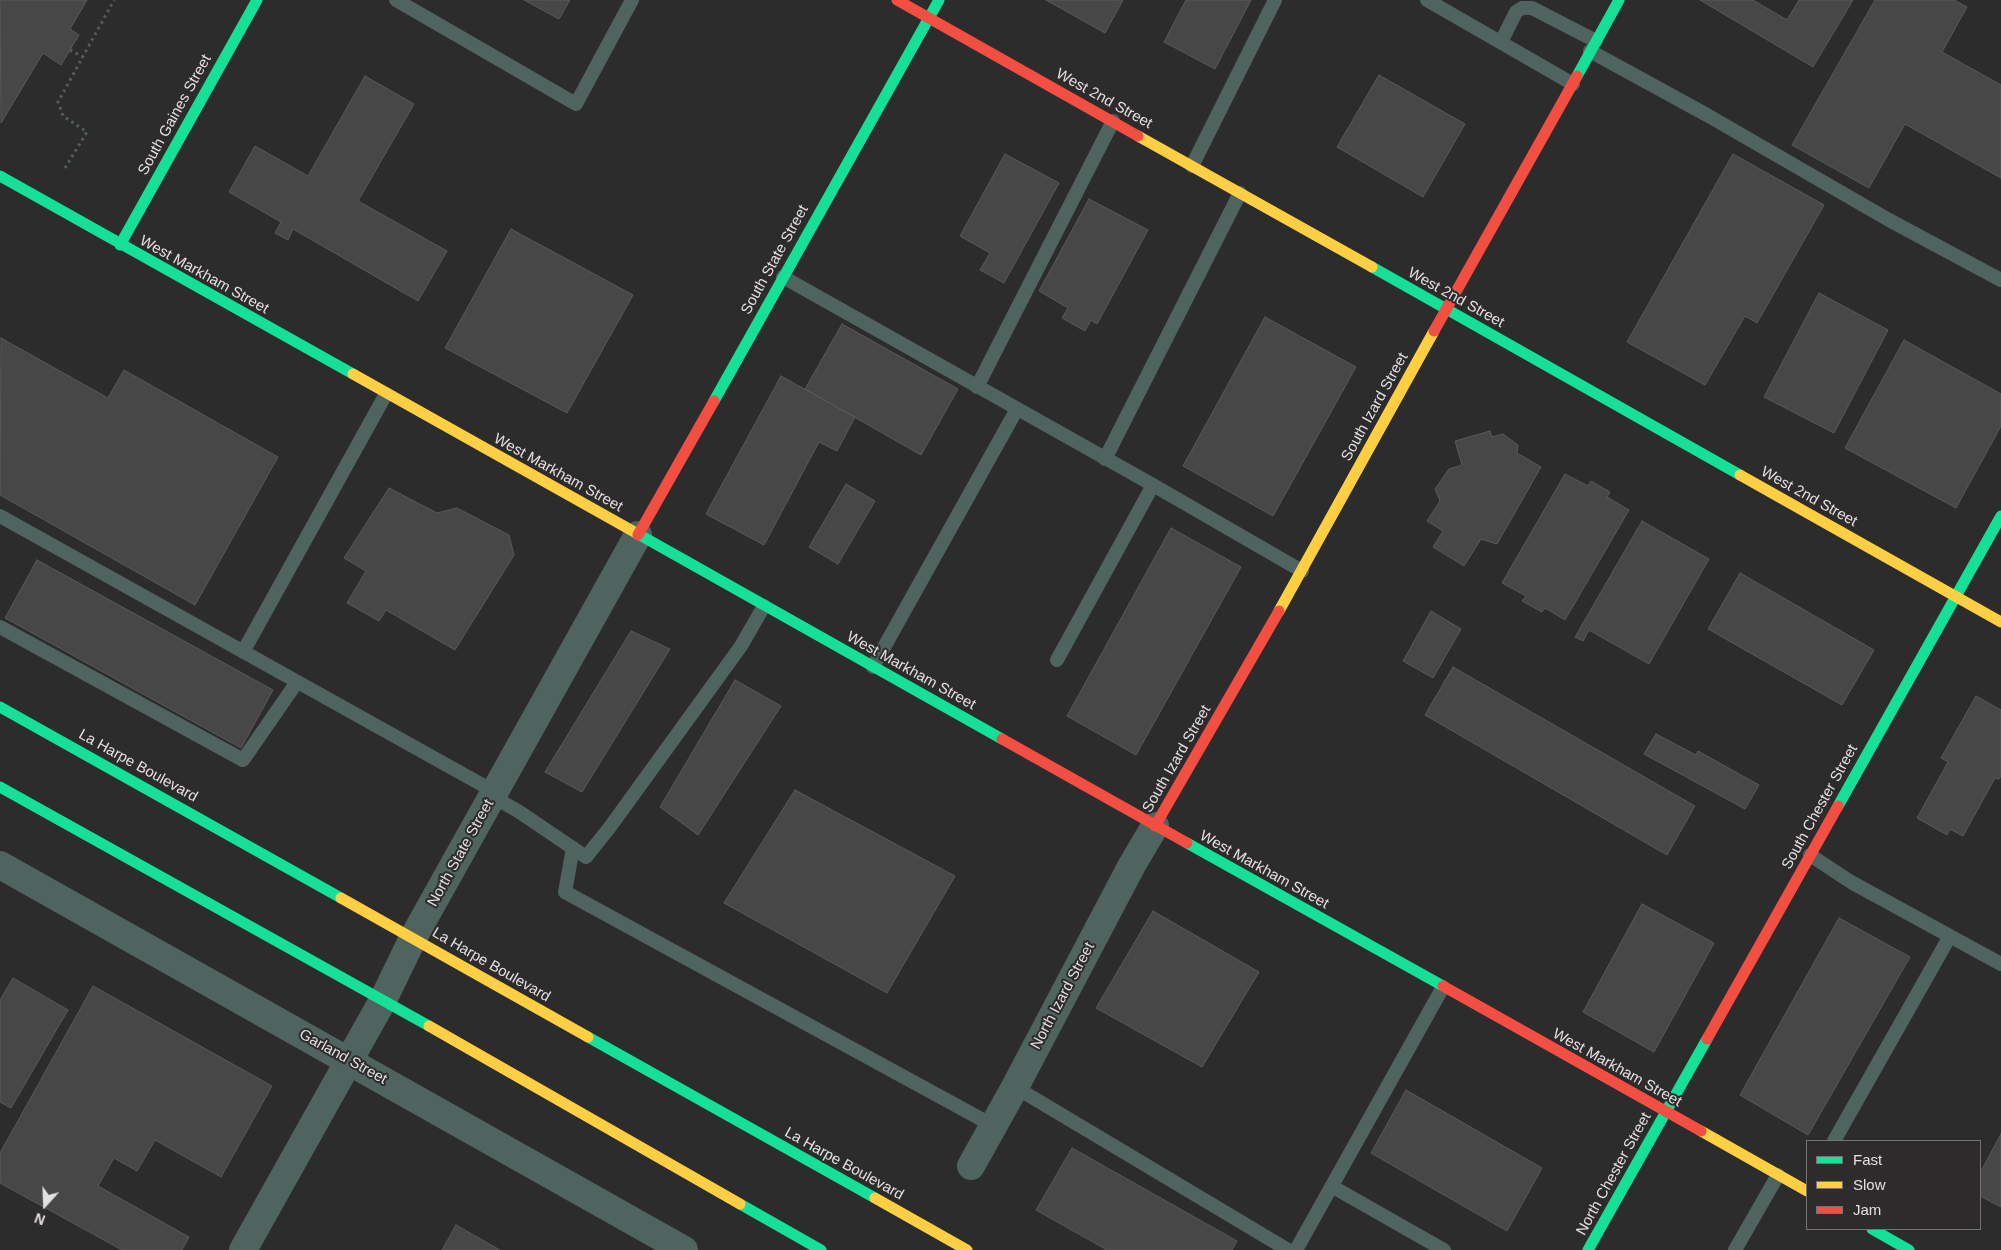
<!DOCTYPE html>
<style>
body{margin:0}
#map{position:relative;width:2001px;height:1250px;overflow:hidden;background:#2d2c2d;font-family:Helvetica,sans-serif}
canvas{display:block}
.legend{position:absolute;left:1806px;top:1140px;width:175px;height:90px;box-sizing:border-box;background:#2e2b2d;border:1px solid #767375;margin:0;padding:6px 9px;list-style:none;font-size:15px;color:#e2e0e1}
.legend li{display:flex;align-items:center;gap:10px;height:25px}
.legend b{width:25px;border:1px solid #767375}
.north{position:absolute;left:20px;top:1180px;width:50px;height:50px;-webkit-text-stroke:4px #2e2b2d;paint-order:stroke;rotate:200deg;font-size:14px;font-weight:700;line-height:20px;text-align:center;color:#e2e0e1}
.north::after{content:'';display:block;margin:auto;width:18px;height:22px;background:#e2e0e1;clip-path:polygon(50% 0,100% 100%,50% 72%,0 100%)}
</style>
<div id="map">
<canvas width="2001" height="1250"></canvas>
<ul class="legend">
<li><b style="height:6px;background:#16e098"></b>Fast</li>
<li><b style="height:6px;background:#ffcf43"></b>Slow</li>
<li><b style="height:6px;background:#f24e42"></b>Jam</li>
</ul>
<div class="north">N</div>
</div>
<script>
const ctx = document.querySelector('canvas').getContext('2d');
ctx.lineJoin = 'round';
function fill(path, color) { ctx.fillStyle = color; ctx.fill(path, 'evenodd'); }
const toPath = rows => new Path2D(rows.map(r => 'M' + r).join(''));
function strokePath(path, color, width, dash) { ctx.strokeStyle = color; ctx.lineWidth = width; ctx.lineCap = dash ? 'butt' : 'round'; ctx.setLineDash(dash || []); ctx.stroke(path); }
function drawText(font, color, halo, rows, align = 'center') {
  ctx.font = font + ' Helvetica,sans-serif'; ctx.lineWidth = 4; ctx.setLineDash([]); ctx.textBaseline = 'middle'; ctx.strokeStyle = halo; ctx.fillStyle = color; for (const [text, x, y, turn = 0] of rows) {
    ctx.save(); ctx.translate(x, y); ctx.rotate((+turn || 0) * Math.PI / 180); ctx.textAlign = isNaN(turn) ? turn : align; if (halo) ctx.strokeText(text, 0, 0); ctx.fillText(text, 0, 0); ctx.restore();
  }
}
const building = toPath([
 [0,0,87,0,70,29,79,35,61,65,43,53,1,123,0,0],
 [524,0,570,0,559,19,524,0],
 [1046,0,1123,0,1105,33,1046,0],
 [1186,0,1251,0,1215,69,1164,42,1186,0],
 [1700,0,1753,0,1787,20,1799,0,1853,0,1813,67,1700,0],
 [1875,0,1954,0,1967,7,1942,52,2001,85,2001,178,1905,124,1869,188,1792,145,1875,0],
 [1379,75,1465,124,1423,197,1337,147,1379,75],
 [365,76,414,104,358,201,447,251,418,301,293,229,288,240,275,233,281,222,229,192,255,146,308,176,365,76],
 [1005,154,1059,183,1004,283,980,270,990,253,960,236,1005,154],
 [1733,154,1824,205,1757,323,1745,316,1705,385,1627,342,1733,154],
 [1089,199,1148,230,1097,324,1091,320,1085,331,1062,318,1068,308,1039,291,1089,199],
 [511,229,633,295,567,413,445,348,511,229],
 [1819,293,1888,330,1834,433,1764,397,1819,293],
 [1265,317,1356,367,1273,516,1183,466,1265,317],
 [842,324,958,389,921,455,805,389,842,324],
 [1,338,108,398,124,370,278,457,195,605,0,495,1,338],
 [1904,340,2001,394,2001,426,1956,508,1845,448,1904,340],
 [781,376,855,417,837,451,819,442,764,545,706,514,781,376],
 [1490,431,1492,437,1503,434,1518,445,1517,453,1541,467,1497,544,1481,539,1464,566,1433,547,1443,531,1427,521,1440,501,1435,489,1449,469,1462,465,1455,441,1490,431],
 [1565,474,1588,486,1591,481,1610,492,1607,497,1629,510,1565,620,1545,608,1542,612,1522,601,1526,596,1502,583,1565,474],
 [846,484,875,501,838,564,809,547,846,484],
 [389,488,437,513,457,508,509,535,514,555,455,650,386,610,379,621,347,603,366,571,344,558,389,488],
 [1642,521,1709,559,1649,664,1589,630,1583,641,1575,637,1642,521],
 [1171,528,1241,567,1136,755,1067,716,1171,528],
 [37,560,273,690,241,748,5,618,37,560],
 [1740,573,1874,650,1842,705,1708,629,1740,573],
 [1431,611,1461,629,1433,678,1403,661,1431,611],
 [631,631,670,649,582,792,545,772,631,631],
 [1453,667,1695,806,1667,855,1425,715,1453,667],
 [735,680,781,706,698,835,660,807,735,680],
 [1976,696,2001,710,2001,776,1999,779,1995,778,1963,836,1950,829,1947,835,1917,818,1948,762,1941,758,1976,696],
 [1656,734,1696,755,1698,751,1759,785,1745,809,1644,754,1656,734],
 [795,790,955,876,887,993,724,903,795,790],
 [1642,904,1714,943,1654,1052,1583,1012,1642,904],
 [1153,911,1259,972,1202,1067,1096,1008,1153,911],
 [1839,918,1910,957,1808,1135,1740,1095,1839,918],
 [13,978,68,1010,11,1108,0,1102,0,1000,13,978],
 [93,986,272,1086,221,1177,155,1140,137,1171,114,1158,98,1186,189,1237,182,1250,122,1250,0,1183,0,1153,93,986],
 [1406,1090,1542,1168,1507,1231,1371,1153,1406,1090],
 [2001,1134,2001,1207,1980,1196,1980,1173,2001,1134],
 [1072,1148,1237,1241,1232,1250,1107,1250,1036,1210,1072,1148],
 [456,1225,500,1250,442,1250,456,1225]
]);
fill(building, '#484748');
strokePath(building, '#5a595a', 1);
strokePath(toPath([
 [70,50,83,57],
 [65,168,87,132,63,116,58,102,114,0]
]), '#52605d', 3, [2.5, 4]);
strokePath(toPath([
 [396,0,576,104,632,0],
 [1427,0,1573,84],
 [1501,42,1516,12,1522,8,1532,8,1596,41],
 [1590,51,1707,115,1889,220,2001,280],
 [1192,166,1275,0],
 [783,277,1153,485,1302,571],
 [977,387,1113,121],
 [1105,459,1240,193],
 [0,516,495,792],
 [0,627,243,760,297,682],
 [243,652,386,394],
 [1057,660,1153,485],
 [873,667,1017,409],
 [493,797,518,811,586,857,610,827,741,646,764,606],
 [573,848,565,892,992,1125],
 [1810,855,1851,882,2001,964],
 [1015,1087,1288,1250],
 [1834,1141,1950,936],
 [1333,1187,1444,1250],
 [1296,1250,1443,987],
 [1735,1250,1778,1175]
]), '#4f645f', 14);
strokePath(toPath([
 [0,865,684,1250],
 [971,1166,1015,1087,1132,865,1155,826],
 [243,1250,383,1000,413,938,638,535]
]), '#4f645f', 28);
strokePath(toPath([
 [1577,76,1619,0],
 [0,176,353,374],
 [120,245,257,0],
 [1372,267,1740,475],
 [714,401,939,0],
 [638,534,1002,739],
 [0,707,341,898],
 [0,787,429,1026],
 [1838,806,2001,516],
 [1187,843,1443,986],
 [588,1037,875,1198],
 [740,1204,821,1250],
 [1872,1229,1909,1250],
 [1588,1250,1707,1039]
]), '#16e098', 11);
strokePath(toPath([
 [1138,136,1372,267],
 [353,374,638,534],
 [1740,475,2001,622],
 [1279,611,1434,331],
 [341,898,588,1037],
 [429,1026,740,1204],
 [1701,1131,1807,1191],
 [875,1198,967,1250]
]), '#ffcf43', 11);
strokePath(toPath([
 [897,0,1138,136],
 [1434,331,1577,76],
 [638,535,714,401],
 [1002,739,1187,843],
 [1155,826,1279,611],
 [1443,986,1701,1131],
 [1707,1039,1838,806]
]), '#f24e42', 11);
drawText('15px', '#e2e0e1', '#2e2b2d', [
 ["West 2nd Street",1104,99,29],
 ["South Gaines Street",175,115,-61],
 ["South State Street",775,260,-61],
 ["West Markham Street",204,275,29],
 ["West 2nd Street",1456,298,29],
 ["South Izard Street",1375,407,-61],
 ["West Markham Street",558,473,29],
 ["West 2nd Street",1809,497,29],
 ["West Markham Street",911,671,29],
 ["South Izard Street",1177,759,-60],
 ["La Harpe Boulevard",138,766,29],
 ["South Chester Street",1820,807,-61],
 ["North State Street",461,853,-61],
 ["West Markham Street",1264,870,29],
 ["La Harpe Boulevard",491,965,30],
 ["North Izard Street",1063,996,-62],
 ["Garland Street",343,1057,29],
 ["West Markham Street",1617,1068,29],
 ["La Harpe Boulevard",844,1164,29],
 ["North Chester Street",1614,1174,-61]
]);
</script>
